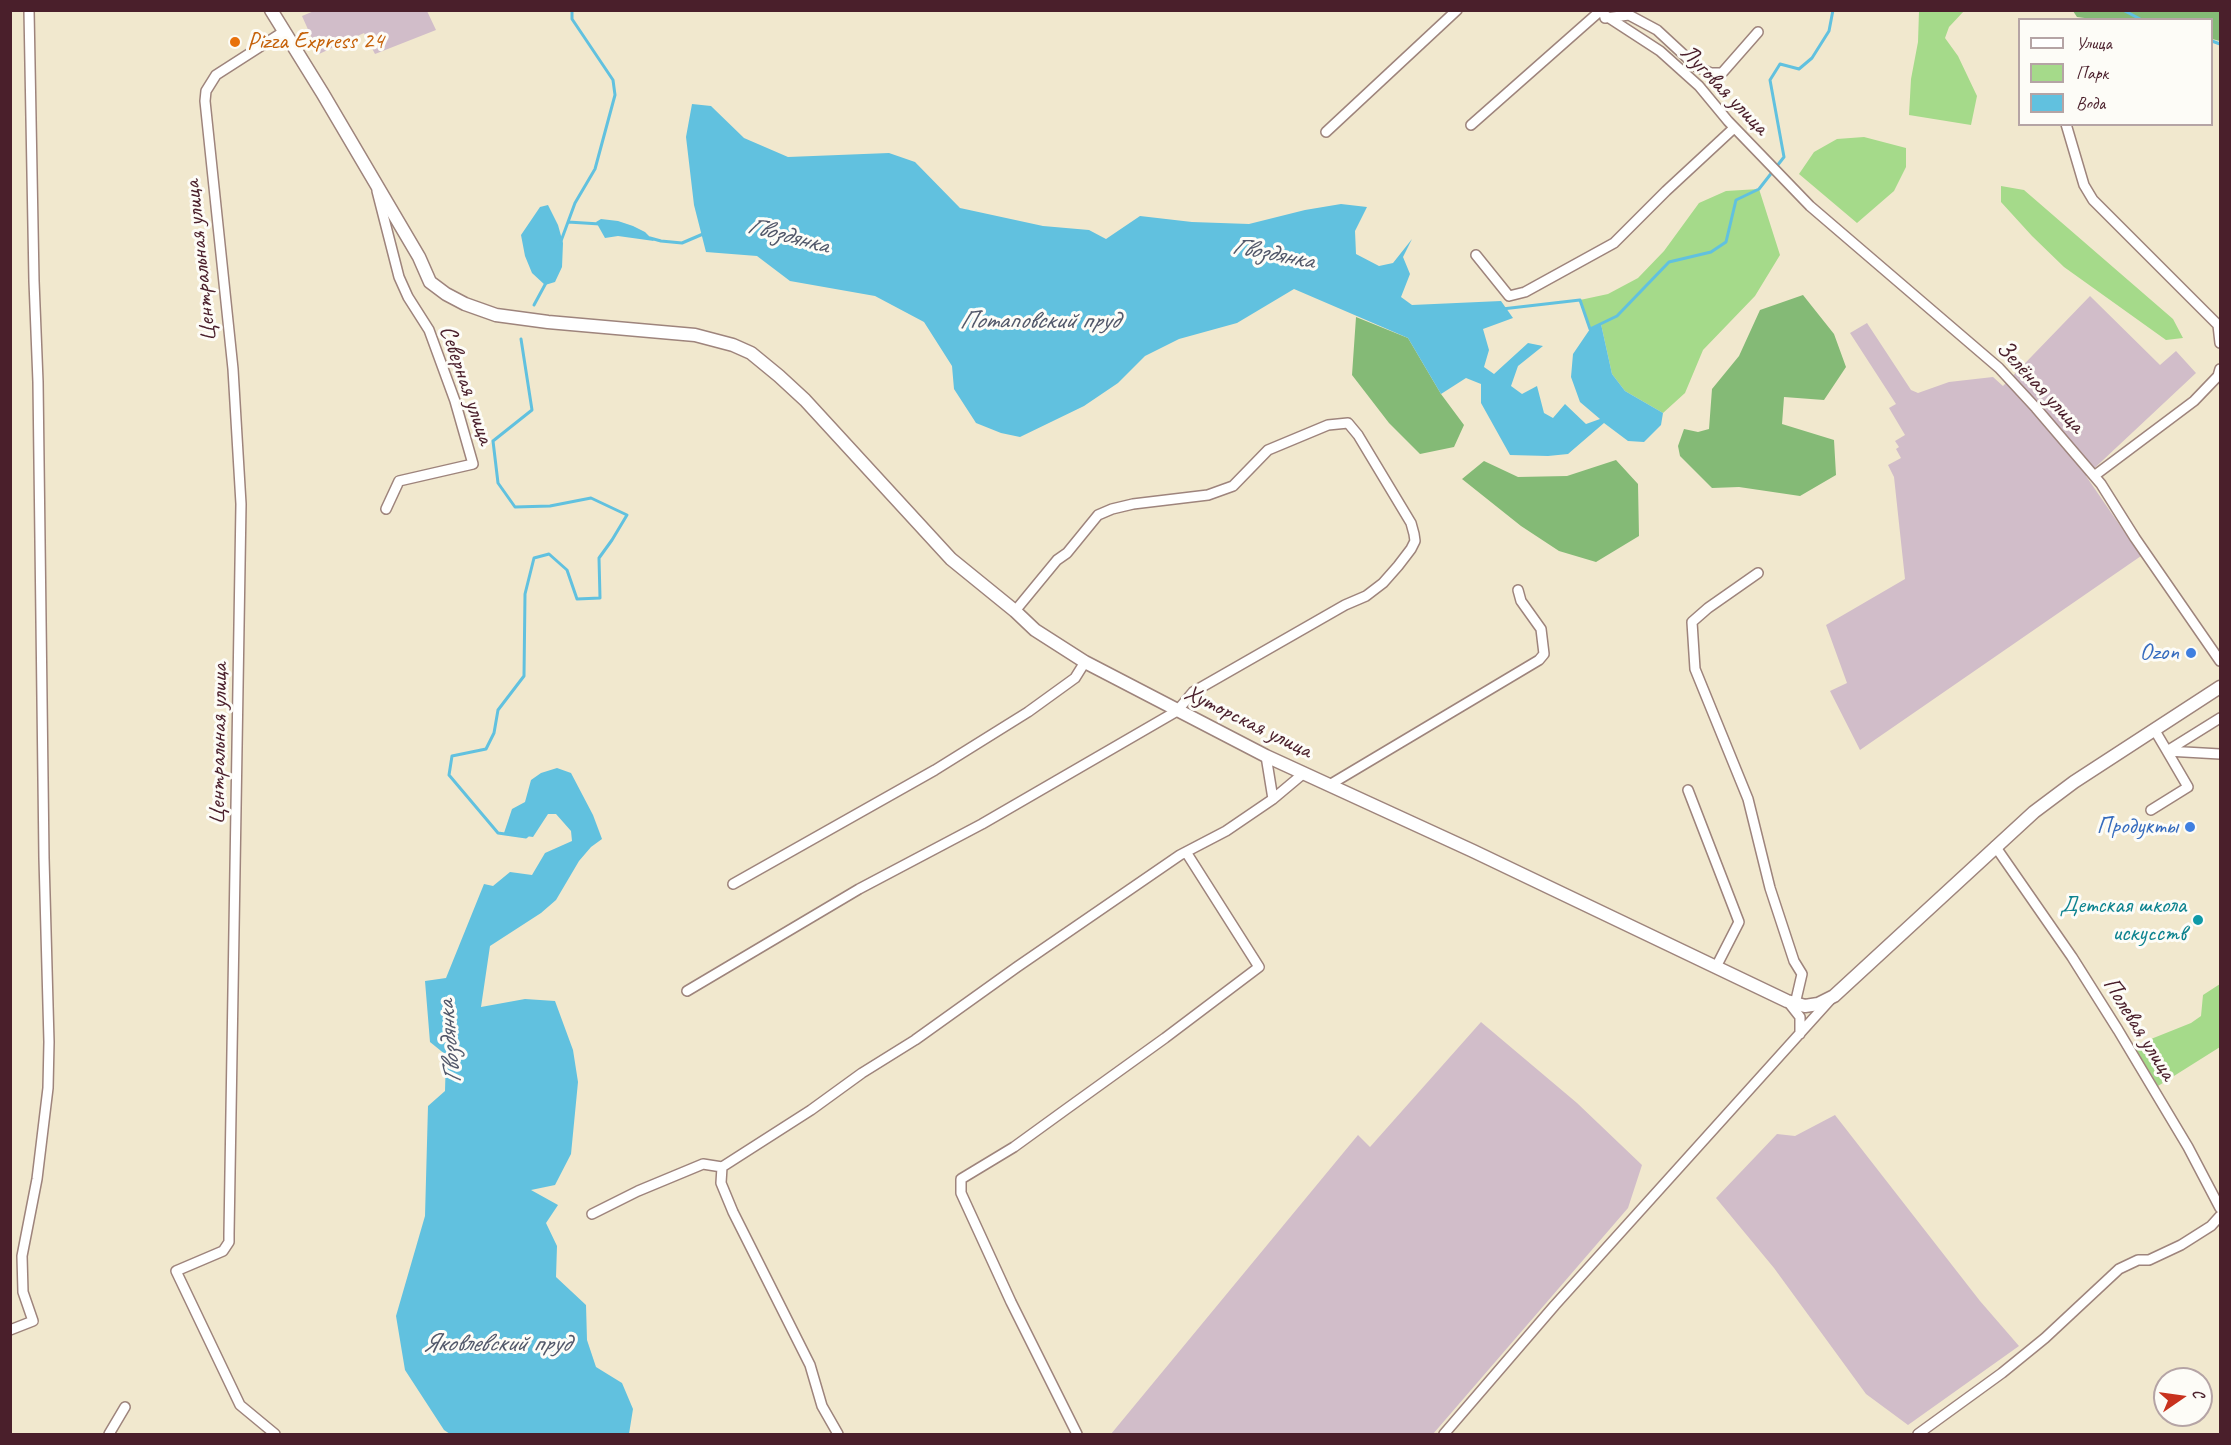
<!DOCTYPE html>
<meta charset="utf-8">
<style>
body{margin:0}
#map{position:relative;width:2231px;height:1445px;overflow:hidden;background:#f1e8ce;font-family:Caveat,sans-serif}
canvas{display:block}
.frame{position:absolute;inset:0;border:12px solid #4a1f2b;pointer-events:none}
.legend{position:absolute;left:2018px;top:18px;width:195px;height:108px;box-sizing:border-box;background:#fdfcf7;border:2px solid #b5a4a5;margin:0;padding:8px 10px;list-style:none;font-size:18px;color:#4a1f2b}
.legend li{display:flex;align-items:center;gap:12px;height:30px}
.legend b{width:30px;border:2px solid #b5a4a5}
.north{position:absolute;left:2153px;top:1367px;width:60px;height:60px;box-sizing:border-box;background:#fdfcf7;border:2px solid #b5a4a5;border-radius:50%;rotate:77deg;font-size:16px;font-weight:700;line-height:24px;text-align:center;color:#4a1f2b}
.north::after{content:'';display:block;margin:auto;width:21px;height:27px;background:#c8321e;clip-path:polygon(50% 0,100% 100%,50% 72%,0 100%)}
</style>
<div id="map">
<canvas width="2231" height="1445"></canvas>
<div class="frame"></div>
<ul class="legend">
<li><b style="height:8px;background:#fff"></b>Улица</li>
<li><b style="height:16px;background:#a5da8a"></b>Парк</li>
<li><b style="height:16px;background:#61c1df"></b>Вода</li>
</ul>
<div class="north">С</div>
</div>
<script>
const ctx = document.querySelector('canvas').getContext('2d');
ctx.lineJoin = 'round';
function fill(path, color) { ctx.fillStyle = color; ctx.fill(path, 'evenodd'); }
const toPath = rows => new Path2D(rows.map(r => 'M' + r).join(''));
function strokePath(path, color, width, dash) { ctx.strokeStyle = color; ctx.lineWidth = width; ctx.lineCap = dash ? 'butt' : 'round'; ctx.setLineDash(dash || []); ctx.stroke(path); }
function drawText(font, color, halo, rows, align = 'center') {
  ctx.font = font + ' Caveat,sans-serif'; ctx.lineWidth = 6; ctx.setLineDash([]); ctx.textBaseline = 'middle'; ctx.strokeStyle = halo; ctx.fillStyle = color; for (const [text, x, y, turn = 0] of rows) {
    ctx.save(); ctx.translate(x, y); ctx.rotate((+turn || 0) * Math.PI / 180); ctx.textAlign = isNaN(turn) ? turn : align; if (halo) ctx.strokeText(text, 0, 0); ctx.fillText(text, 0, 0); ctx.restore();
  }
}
fill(toPath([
 [314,11,427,11,436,30,375,54,364,33,319,54,302,16],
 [2090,296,2160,365,2176,351,2196,373,2086,476,2141,556,1860,750,1830,691,1847,683,1826,625,1905,579,1894,477,1888,465,1901,458,1896,449,1899,447,1895,441,1905,435,1889,408,1896,404,1850,333,1867,323,1911,390,1918,393,1949,382,1993,377,2003,386],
 [1481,1022,1577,1103,1642,1165,1628,1208,1433,1434,1111,1434,1358,1135,1370,1147],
 [1835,1115,1980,1301,2019,1346,1908,1425,1866,1394,1774,1268,1716,1198,1777,1134,1795,1136]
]), '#d1bdc9');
fill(toPath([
 [1919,11,1964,11,1949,27,1945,38,1958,56,1977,96,1971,125,1909,115,1911,79,1918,42],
 [1864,137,1906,148,1906,167,1894,191,1857,223,1799,174,1814,152,1837,139],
 [2001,186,2024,190,2173,319,2183,338,2166,340,2064,267,2032,236,2001,202],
 [1759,189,1780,255,1755,296,1703,350,1685,393,1663,413,1625,391,1612,374,1601,324,1590,329,1580,300,1608,294,1638,278,1664,251,1699,203,1726,191],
 [2220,984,2220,1047,2158,1086,2135,1048,2151,1039,2191,1023,2201,1016,2203,995]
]), '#a5da8a');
fill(toPath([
 [2073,11,2220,11,2220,41,2212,39,2212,20,2092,19,2077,17],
 [1803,295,1834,334,1846,367,1824,400,1784,397,1782,424,1834,440,1836,475,1800,496,1739,487,1712,488,1680,456,1678,446,1684,429,1698,432,1709,429,1712,389,1739,356,1760,310],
 [1356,317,1408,338,1441,394,1464,425,1454,447,1420,454,1389,423,1352,375],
 [1616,460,1638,484,1639,536,1596,562,1559,551,1521,526,1462,479,1484,461,1518,477,1567,476]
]), '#84ba76');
fill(toPath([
 [692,104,711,106,744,138,788,157,889,153,915,162,960,208,1043,226,1089,230,1106,239,1140,216,1192,222,1249,224,1305,210,1341,204,1367,207,1355,231,1356,254,1379,266,1393,263,1412,239,1403,257,1410,274,1401,297,1412,305,1501,301,1513,318,1483,329,1489,350,1484,367,1494,374,1528,343,1543,346,1518,366,1511,386,1522,394,1537,386,1544,413,1553,418,1565,404,1586,424,1600,419,1580,402,1571,377,1573,354,1590,329,1601,324,1612,374,1625,391,1663,413,1661,425,1644,442,1628,441,1604,423,1568,454,1548,456,1510,455,1481,403,1481,384,1466,378,1441,394,1408,338,1294,289,1237,323,1179,339,1145,356,1118,383,1084,406,1020,437,1001,433,976,423,954,389,952,366,924,322,875,296,790,281,757,256,706,252,694,205,686,137],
 [548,205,558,225,563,243,562,267,555,282,545,285,532,273,525,256,521,235,540,207],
 [601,219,618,221,633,226,645,232,654,241,618,236,605,238,596,222],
 [557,768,571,773,593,815,602,839,591,847,579,861,556,900,541,913,490,946,481,1007,525,999,555,1001,573,1050,578,1082,571,1154,555,1185,531,1190,558,1205,546,1223,557,1246,556,1277,586,1305,587,1340,596,1367,622,1383,633,1409,629,1434,450,1434,444,1430,405,1370,396,1316,425,1216,428,1106,445,1091,446,1055,430,1042,425,981,446,978,484,884,493,886,510,872,532,875,545,853,572,841,571,831,556,814,548,814,533,837,504,833,512,809,525,802,531,780,541,773]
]), '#61c1df');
strokePath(toPath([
 [2123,10,2142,20],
 [2212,41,2220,44],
 [568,222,600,224],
 [650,238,661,241,682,243,703,234],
 [561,241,575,203,595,169,615,95,613,80,572,19,572,10],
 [534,305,547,281],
 [1502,309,1580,300,1590,329,1617,316,1669,262,1711,252,1726,242,1736,200,1759,189,1784,157,1770,80,1780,64,1799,69,1812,58,1829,31,1833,10],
 [521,339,532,410,493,441,498,483,515,507,550,506,591,498,627,515,612,540,599,558,600,598,577,599,567,570,549,554,534,558,525,594,524,676,498,710,494,733,486,749,452,756,449,775,498,833,526,837,530,833]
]), '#61c1df', 3);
const street = toPath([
 [1597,10,1660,51,1699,86,1728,121,1810,206,1999,368,2036,408,2101,484,2135,538,2220,661],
 [1605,18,1629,15,1657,30,1697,67,1711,73,1722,73,1758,32],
 [2066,124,2084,185,2093,200,2218,325,2220,343],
 [1471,125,1599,12],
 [1326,132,1457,10],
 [377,191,399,277,408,297,429,330,455,401,473,464,399,481,386,509],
 [1476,255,1509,296,1525,292,1614,243,1666,191,1734,128],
 [2094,476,2194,401,2218,376,2220,369],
 [1758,573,1708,608,1692,622,1695,669,1748,799,1770,888,1794,961,1802,974,1795,1004],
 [2154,729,2167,751,2220,718],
 [2167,751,2220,754],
 [1266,756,1273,799],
 [1331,784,1539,660,1544,654,1541,629,1521,601,1518,590],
 [1688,790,1739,922,1716,967],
 [2151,810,2188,787,2167,751],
 [1995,846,2072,957,2118,1030,2188,1147,2220,1208],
 [733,884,935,770,1028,712,1075,678,1085,662],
 [687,991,859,889,982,824,1177,711,1193,692,1345,605,1366,596,1383,583,1398,566,1411,549,1415,541,1414,534,1411,523,1358,435,1348,423,1328,425,1268,450,1233,486,1208,495,1133,504,1112,509,1098,515,1067,553,1057,560,1015,611],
 [1789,1003,1800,1017,1800,1034],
 [592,1214,638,1191,703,1164,722,1167],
 [10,1330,33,1321,23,1292,22,1256,37,1179,48,1088,49,1042,44,858,38,382,34,281,29,10],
 [109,1434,125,1407],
 [275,1434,240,1405,176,1271,223,1251,229,1242,229,1234,241,504,233,369,205,101,206,91,216,75,283,32],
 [838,1434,822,1406,810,1365,733,1212,721,1183,722,1167,811,1110,862,1073,915,1040,1017,967,1180,855,1226,831,1273,799,1304,773],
 [1077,1434,1011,1302,961,1193,961,1179,1014,1147,1065,1110,1165,1038,1259,967,1186,852],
 [1444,1434,1555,1305,1830,1000],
 [1918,1434,2002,1373,2045,1338,2119,1269,2138,1260,2149,1260,2181,1245,2211,1226,2220,1216]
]);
const secondary = toPath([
 [271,10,323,94,419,257,430,282,446,294,465,304,496,315,548,322,695,335,733,345,751,353,779,376,805,400,951,559,1015,611,1035,630,1085,662,1266,756,1473,851,1787,1001,1805,1006,1818,1004,1834,996,2034,812,2074,782,2220,687]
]);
strokePath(street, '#9e847c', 12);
strokePath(secondary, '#9e847c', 15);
strokePath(street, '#fff', 9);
strokePath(secondary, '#fff', 12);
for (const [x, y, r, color] of [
 [235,42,6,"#e8710a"],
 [2191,653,6,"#3f7fe0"],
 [2190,827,6,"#3f7fe0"],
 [2198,920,6,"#0f9aa8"]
]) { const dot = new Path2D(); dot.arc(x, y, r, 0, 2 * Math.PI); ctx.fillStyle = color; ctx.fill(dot); strokePath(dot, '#fdfcf7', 2); }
drawText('24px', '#c56008', '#fdfcf7', [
 ["Pizza Express 24",247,42]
], 'left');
drawText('24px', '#4a1f2b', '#fdfcf7', [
 ["Луговая улица",1724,90,46],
 ["Центральная улица",201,261,-96],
 ["Северная улица",466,385,71],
 ["Зелёная улица",2040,387,47],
 ["Хуторская улица",1248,722,26],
 ["Центральная улица",219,744,-89],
 ["Полевая улица",2139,1029,58]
]);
drawText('24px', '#366cbe', '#fdfcf7', [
 ["Ozon",2179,653],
 ["Продукты",2178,827]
], 'right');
drawText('24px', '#0d838f', '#fdfcf7', [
 ["Детская школа",2186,906],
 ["искусств",2186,934]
], 'right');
drawText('italic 26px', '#52586a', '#fdfcf7', [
 ["Гвоздянка",788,236,15],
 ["Гвоздянка",1273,254,11],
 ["Потаповский пруд",1039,321],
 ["Гвоздянка",450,1042,-95],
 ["Яковлевский пруд",496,1344]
]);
</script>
